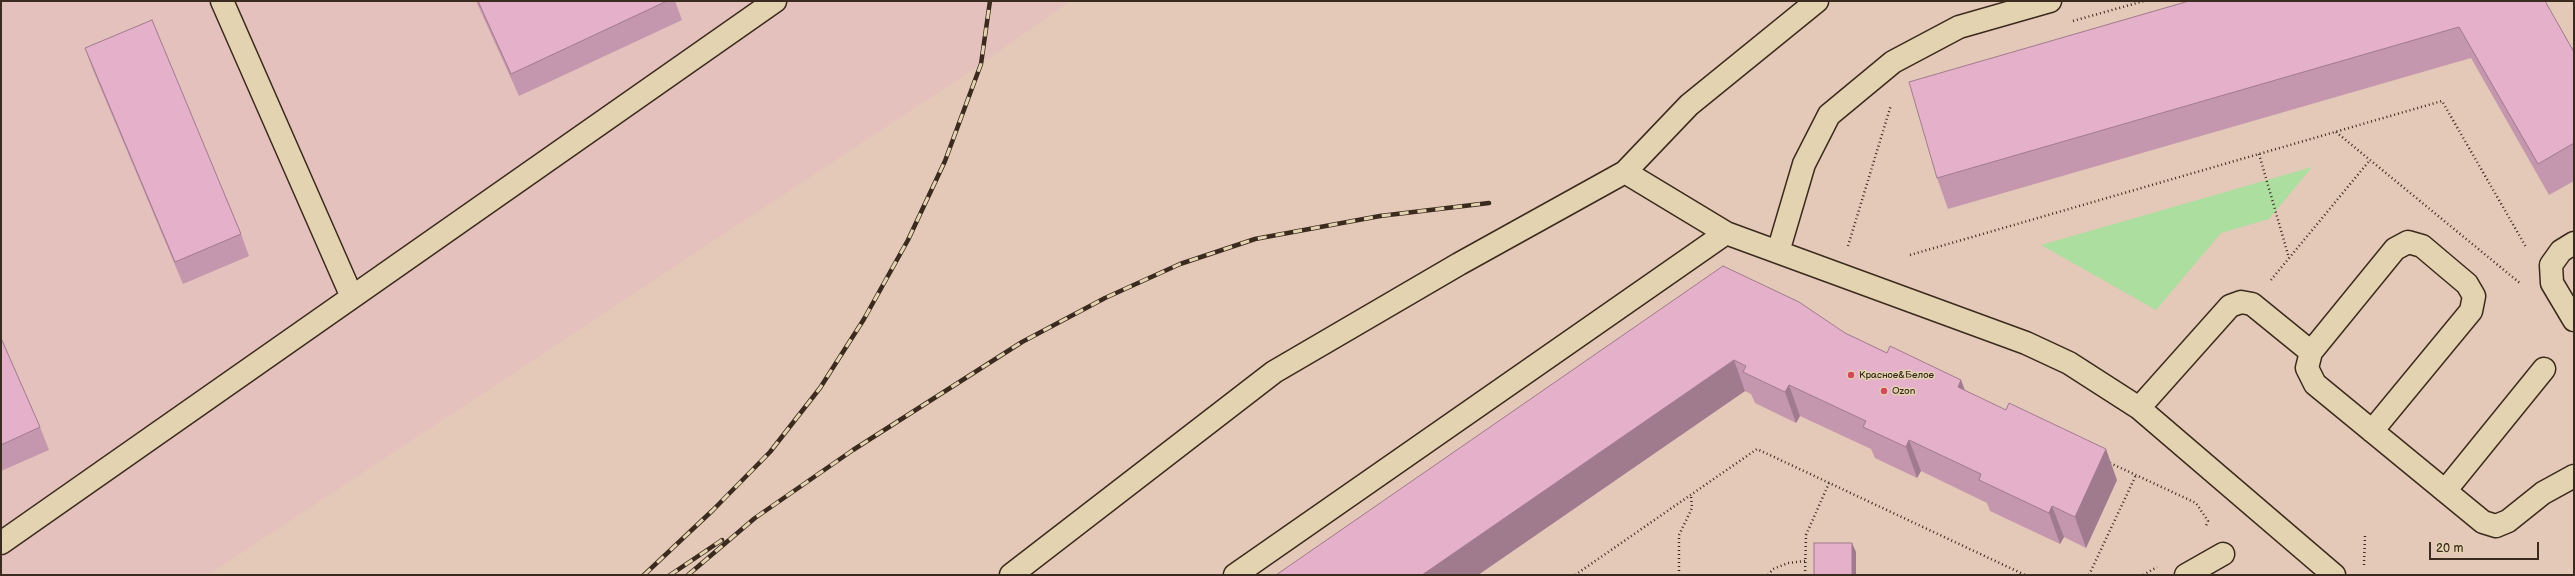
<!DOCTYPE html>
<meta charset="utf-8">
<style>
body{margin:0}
#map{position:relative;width:2575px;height:576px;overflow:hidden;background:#e4c8b8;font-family:"Balsamiq Sans",sans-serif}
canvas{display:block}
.frame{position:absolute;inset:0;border:2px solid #3b2a1e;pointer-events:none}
.scale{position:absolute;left:2429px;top:542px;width:110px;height:18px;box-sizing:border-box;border:2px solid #3b2a1e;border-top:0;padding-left:5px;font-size:12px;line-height:14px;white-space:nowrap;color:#3b2a1e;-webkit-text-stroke:3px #e4d3b0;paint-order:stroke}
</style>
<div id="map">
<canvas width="2575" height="576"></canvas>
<div class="frame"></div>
<div class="scale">20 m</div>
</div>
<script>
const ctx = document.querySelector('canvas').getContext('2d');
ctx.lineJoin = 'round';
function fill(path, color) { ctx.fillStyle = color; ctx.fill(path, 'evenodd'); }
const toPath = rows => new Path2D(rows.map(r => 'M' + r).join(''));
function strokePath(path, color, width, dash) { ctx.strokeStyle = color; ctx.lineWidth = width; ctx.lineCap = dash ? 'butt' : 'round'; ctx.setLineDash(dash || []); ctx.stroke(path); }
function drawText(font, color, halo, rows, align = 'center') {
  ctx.font = font + ' "Balsamiq Sans",sans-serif'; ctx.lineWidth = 3; ctx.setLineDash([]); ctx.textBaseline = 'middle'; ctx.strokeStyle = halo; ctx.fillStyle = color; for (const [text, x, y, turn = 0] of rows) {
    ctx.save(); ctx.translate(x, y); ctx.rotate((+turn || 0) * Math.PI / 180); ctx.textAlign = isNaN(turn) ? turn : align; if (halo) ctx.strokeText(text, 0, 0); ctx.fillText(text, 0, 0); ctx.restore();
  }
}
fill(toPath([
 [1,1,1070,1,981,64,208,575,1,575]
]), '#e4c1bd');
fill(toPath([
 [2312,167,2269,219,2221,233,2156,310,2041,245]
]), '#abde9f');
const minor = toPath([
 [222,1,352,297],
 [1625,172,1726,233,2026,343,2069,363,2139,408,2334,575],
 [2574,243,2561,251,2551,265,2552,283,2574,320],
 [1778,252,1804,164,1829,115,1893,62,1959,27,2050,1],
 [2139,408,2230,306,2241,302,2252,304,2311,352],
 [2372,431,2471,311,2474,296,2467,284,2422,246,2408,242,2395,249,2311,352,2307,368,2315,384,2483,522,2496,526,2508,521,2543,493,2574,476],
 [2445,491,2544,369],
 [1,543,775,1],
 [1011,575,1274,372,1459,264,1625,172,1689,105,1817,1],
 [1235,575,1726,233],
 [2186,575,2223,554]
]);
strokePath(minor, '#3b2a1e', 25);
strokePath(toPath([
 [2073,21,2144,1],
 [2336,132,2521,284],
 [2259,154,2289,258],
 [1848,246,1891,105],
 [1910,255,2442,101,2526,247],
 [2271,280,2370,160],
 [2110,463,2196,503,2208,521,2205,528],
 [2364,565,2365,535],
 [1575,575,1757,449,2025,575],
 [1679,575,1679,535,1692,508,1691,495],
 [1768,575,1773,569,1788,563,1805,561],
 [1805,575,1806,535,1829,483],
 [2089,575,2136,475],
 [2143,575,2157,567]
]), '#3b2a1e', 2.5, [1, 3]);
strokePath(minor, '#e4d3b0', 22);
const rail = toPath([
 [644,575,713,510,770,452,820,388,864,319,908,240,945,161,981,64,990,1],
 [670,575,722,540],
 [688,575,755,518,853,450,1022,342,1105,298,1180,264,1255,239,1380,216,1489,203]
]);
strokePath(rail, '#3b2a1e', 4.5);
strokePath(rail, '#e4d3b0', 3, [9]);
fill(toPath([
 [476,1,675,1,682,20,519,96],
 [2545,1,2574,52,2574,181,2549,195,2471,58,1948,209,1937,178],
 [85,48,241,234,249,256,183,284,93,70],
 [1723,266,1845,333,1887,353,1961,380,1965,390,2117,480,2086,548,2064,537,2060,544,1990,511,1987,503,1921,471,1917,478,1875,458,1871,449,1800,416,1796,423,1755,403,1751,394,1745,391,1478,575,1276,575],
 [1,338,40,427,49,450,1,471]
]), '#c597ae');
fill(toPath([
 [1734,360,1745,391,1478,575,1422,575],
 [1961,380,1972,411,1958,387],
 [1789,385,1800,416,1796,423,1785,392],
 [1909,440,1921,471,1917,478,1906,447],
 [2106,449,2117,480,2086,548,2075,517],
 [2052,506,2064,537,2060,544,2049,513],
 [1852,543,1856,552,1856,575,1852,575]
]), '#a07b8d');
const building = toPath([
 [478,1,667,1,511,74,478,1],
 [2189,1,2545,1,2574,52,2574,143,2538,164,2459,27,1937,178,1909,82,2189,1],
 [152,20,241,234,175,262,85,48,152,20],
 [1723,266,1799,302,1845,333,1887,353,1890,346,1961,380,1958,387,2006,410,2009,403,2106,449,2075,517,2052,506,2049,513,1979,480,1981,474,1909,440,1906,447,1863,427,1866,421,1789,385,1785,392,1743,372,1746,366,1734,360,1422,575,1276,575,1723,266],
 [1,338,40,427,1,445,1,338],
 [1814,543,1852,543,1852,575,1814,575,1814,543]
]);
fill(building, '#e5b0ca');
strokePath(building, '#a07b8d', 1);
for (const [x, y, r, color] of [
 [1851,375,4,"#d1495b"],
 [1884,391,4,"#d1495b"]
]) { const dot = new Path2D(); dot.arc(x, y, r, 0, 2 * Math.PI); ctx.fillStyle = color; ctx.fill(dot); strokePath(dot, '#e4d3b0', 1.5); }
drawText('10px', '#3b2a1e', '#e4d3b0', [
 ["Красное&Белое",1859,375],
 ["Ozon",1892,391]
], 'left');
</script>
